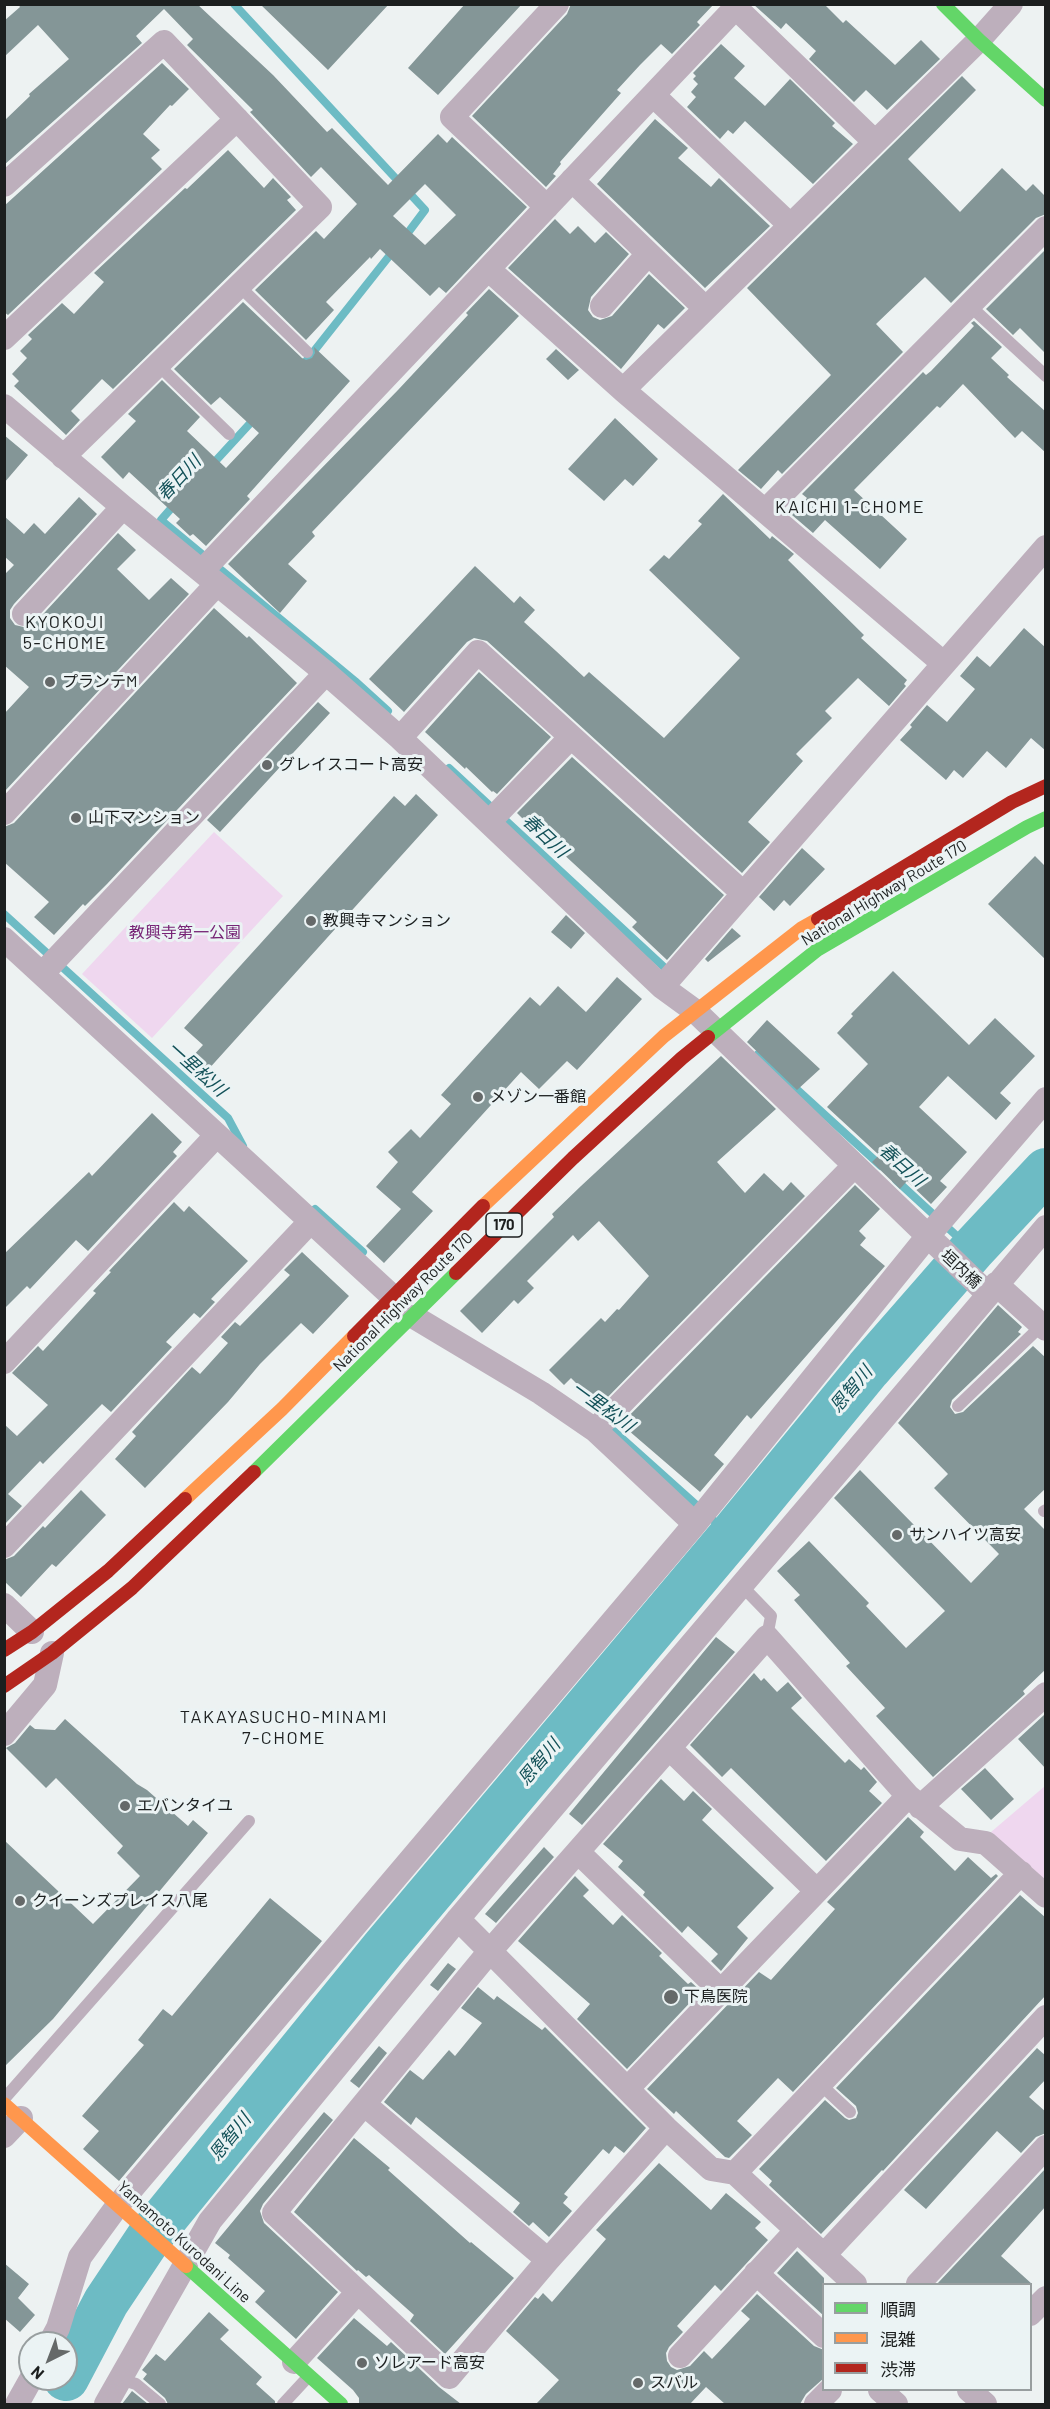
<!DOCTYPE html>
<meta charset="utf-8">
<style>
body{margin:0}
#map{position:relative;width:1050px;height:2409px;overflow:hidden;background:#edf2f2;font-family:Barlow,"Noto Sans JP",sans-serif}
canvas{display:block}
.frame{position:absolute;inset:0;border:6px solid #1c1f1f;pointer-events:none}
.legend{position:absolute;left:822px;top:2283px;width:210px;height:108px;box-sizing:border-box;background:#ebf3f4;border:2px solid #989e9f;margin:0;padding:8px 10px;list-style:none;font-size:18px;color:#1c1f1f}
.legend li{display:flex;align-items:center;gap:12px;height:30px}
.legend b{width:30px;border:2px solid #989e9f}
.north{position:absolute;left:18px;top:2331px;width:60px;height:60px;box-sizing:border-box;background:#ebf3f4;border:2px solid #989e9f;border-radius:50%;rotate:222deg;font-size:16px;font-weight:700;line-height:24px;text-align:center;color:#1c1f1f}
.north::after{content:'';display:block;margin:auto;width:21px;height:27px;background:#656969;clip-path:polygon(50% 0,100% 100%,50% 72%,0 100%)}
</style>
<div id="map">
<canvas width="1050" height="2409"></canvas>
<div class="frame"></div>
<ul class="legend">
<li><b style="height:8px;background:#63d668"></b>順調</li>
<li><b style="height:8px;background:#ff974d"></b>混雑</li>
<li><b style="height:8px;background:#b3261e"></b>渋滞</li>
</ul>
<div class="north">N</div>
</div>
<script>
const ctx = document.querySelector('canvas').getContext('2d');
ctx.lineJoin = 'round';
function fill(path, color) { ctx.fillStyle = color; ctx.fill(path, 'evenodd'); }
const toPath = rows => new Path2D(rows.map(r => 'M' + r).join(''));
function strokePath(path, color, width, dash) { ctx.strokeStyle = color; ctx.lineWidth = width; ctx.lineCap = dash ? 'butt' : 'round'; ctx.setLineDash(dash || []); ctx.stroke(path); }
function drawText(font, color, halo, rows, align = 'center') {
  ctx.font = font + ' Barlow,"Noto Sans JP",sans-serif'; ctx.lineWidth = 6; ctx.setLineDash([]); ctx.textBaseline = 'middle'; ctx.strokeStyle = halo; ctx.fillStyle = color; for (const [text, x, y, turn = 0] of rows) {
    ctx.save(); ctx.translate(x, y); ctx.rotate((+turn || 0) * Math.PI / 180); ctx.textAlign = isNaN(turn) ? turn : align; if (halo) ctx.strokeText(text, 0, 0); ctx.fillText(text, 0, 0); ctx.restore();
  }
}
fill(toPath([
 [214,832,283,896,152,1038,82,974],
 [1045,1786,1045,1883,991,1832]
]), '#efd7ef');
strokePath(toPath([
 [234,4,425,210,404,238],
 [303,365,394,250],
 [210,467,255,418],
 [175,504,161,520,355,681,388,711],
 [449,768,665,968],
 [4,914,228,1118,243,1146],
 [758,1054,881,1166],
 [896,1180,972,1250],
 [315,1209,363,1252],
 [606,1424,731,1536]
]), '#6dbbc4', 8);
strokePath(toPath([
 [66,2378,106,2302,150,2236,384,1948,731,1536,868,1369,972,1250,1046,1171]
]), '#6dbbc4', 46);
fill(toPath([
 [18,4,197,4,273,75,327,132,332,128,388,185,438,134,447,143,452,137,527,207,446,293,439,287,430,296,380,249,371,259,370,257,326,302,334,310,306,340,255,290,316,231,324,239,357,204,321,167,311,177,250,112,253,110,187,45,193,39,164,9,136,36,142,43,4,165,4,121,30,96,29,94,69,59,38,25,4,57,4,21,20,7],
 [425,184,456,215,425,245,393,216],
 [260,4,389,4,328,70],
 [465,4,522,4,438,95,408,68],
 [571,4,714,4,697,22,700,25,672,54,661,44,640,65,617,90,621,93,560,162,561,164,553,174,556,176,546,187,472,116,567,14],
 [753,4,824,4,843,23,846,20,895,65,921,40,940,59,887,110,866,90,854,102,809,59,816,51,786,23,781,29],
 [721,44,745,66,734,78,765,106,790,79,835,123,832,126,853,144,813,184,745,121,733,134,728,130,720,139,687,107,696,97,691,92,698,84,693,79,696,76,693,73],
 [162,63,189,89,172,106,170,105,143,134,160,150,151,158,162,169,8,315,4,312,4,206],
 [962,76,976,90,908,159,960,212,1002,168,1026,191,1033,184,1046,197,1046,214,1036,218,951,303,925,277,876,324,903,352,782,474,778,470,761,489,738,470,831,375,747,288],
 [655,119,688,148,678,158,711,187,719,178,770,226,705,288,597,184],
 [228,150,264,188,273,178,291,197,287,200,296,210,113,389,102,379,71,411,80,420,66,435,14,386,19,381,12,374,27,358,20,351,32,339,28,335,62,303,74,314,104,282,94,273,185,188,187,189],
 [555,219,570,234,578,226,595,243,606,232,629,254,591,297,588,310,593,317,600,320,612,316,649,274,685,308,664,329,658,324,621,369,508,268],
 [1046,249,1046,354,1020,328,1013,335,986,309],
 [489,289,519,316,312,532,315,536,288,564,307,581,280,613,228,564,398,390,468,315,466,313],
 [243,302,302,358,306,360,312,358,315,353,314,347,350,381,247,496,250,499,206,546,193,534,190,536,176,523,180,519,129,472,123,479,101,457,136,421,128,414,162,380,200,417,187,431,226,468,259,433,220,397,211,405,174,369],
 [974,321,1002,347,991,358,1009,375,1007,377,1046,412,1046,453,1022,431,1015,438,963,384,940,408,937,406,854,490,907,539,880,569,825,520,813,533,792,515,807,498,802,494,923,372,926,375,931,371,974,326,971,323],
 [556,349,579,370,568,380,546,359],
 [615,418,658,459,633,486,625,479,604,501,568,469],
 [4,435,28,455,4,483],
 [723,494,770,539,772,536,794,554,788,560,864,635,861,638,907,680,904,684,906,686,889,706,858,678,825,711,832,718,796,754,803,761,748,822,770,842,742,873,487,641,474,638,467,642,404,712,369,679,475,566,514,603,520,596,535,610,524,622,556,651,584,677,589,672,664,738,740,658,649,570,664,555,669,559,702,524,698,521],
 [79,497,97,514,14,604,10,610,10,618,15,625,28,628,34,624,118,533,136,550,117,569,149,600,171,578,189,594,4,792,4,714,29,687,4,665,4,575,14,565,4,556,4,516,24,534,34,523,45,534],
 [214,608,247,638,249,636,297,683,107,884,85,906,83,904,54,935,34,917,49,902,4,862,4,827,14,823],
 [1024,628,1046,648,1046,751,1031,738,1006,768,987,751,963,778,954,770,946,780,900,740,912,727,910,725,927,705,947,722,975,689,960,676,977,656,990,667],
 [479,672,551,737,497,794,493,791,492,792,466,767,465,769,425,732],
 [318,702,330,713,220,832,207,820],
 [572,757,724,895,667,960,632,927,637,922,547,839,545,841,517,813],
 [416,794,438,815,206,1072,191,1058,203,1045,184,1028,394,796,405,806],
 [802,848,825,869,790,906,784,900,774,911,759,897],
 [1035,856,1046,867,1046,960,988,904],
 [566,915,585,933,571,949,551,932],
 [732,928,741,936,708,962,705,959],
 [893,971,969,1045,995,1018,1035,1056,1000,1093,1011,1103,996,1120,948,1076,919,1107,967,1152,940,1181,947,1187,931,1204,907,1181,900,1189,872,1162,879,1155,827,1107,868,1064,837,1033,853,1016,851,1014],
 [617,977,642,999,577,1070,567,1061,539,1089,521,1072,412,1192,433,1211,384,1263,366,1246,401,1209,376,1187,398,1162,388,1152,411,1129,420,1138,451,1104,441,1095,530,997,540,1006,558,986,586,1012],
 [767,1020,820,1069,797,1090,747,1042],
 [721,1056,776,1109,717,1162,745,1193,764,1173,783,1191,791,1182,805,1196,599,1406,571,1378,564,1385,549,1370,601,1318,605,1322,617,1309,619,1310,649,1276,599,1221,578,1241,573,1235,527,1281,534,1288,518,1304,514,1300,482,1333,460,1311,554,1217,552,1214,581,1186],
 [152,1113,182,1142,173,1152,177,1156,88,1251,76,1240,30,1289,27,1286,4,1309,4,1254,89,1172,92,1176],
 [855,1185,880,1209,859,1231,866,1238,860,1245,885,1266,751,1419,747,1415,714,1455,724,1464,700,1492,621,1424],
 [174,1202,184,1212,189,1206,248,1261,211,1299,215,1302,200,1318,194,1313,166,1342,172,1347,111,1412,102,1404,43,1464,40,1461,8,1494,22,1506,4,1525,4,1424,17,1436,48,1405,12,1373,38,1346,43,1351,96,1293,93,1291,111,1272,109,1271],
 [302,1252,349,1296,313,1334,301,1323,260,1364,228,1402,145,1488,115,1459,136,1436,132,1432,192,1367,200,1374,228,1343,221,1337,235,1322,240,1326,290,1275,284,1270],
 [998,1305,1022,1327,1018,1332,1021,1334,952,1400,950,1407,955,1414,963,1412,1033,1346,1046,1358,1046,1488,1024,1509,1046,1531,1046,1669,1023,1691,1025,1694,933,1777,876,1716,885,1708,846,1666,850,1663,794,1600,800,1595,777,1571,809,1541,869,1603,866,1606,906,1648,945,1611,834,1498,860,1470,971,1583,999,1554,934,1488,948,1474,898,1423],
 [81,1490,106,1515,56,1567,52,1564,21,1597,4,1581,4,1560,14,1556,43,1526,45,1528],
 [716,1637,735,1652,582,1825,569,1814],
 [754,1673,761,1681,764,1678,777,1692,788,1682,802,1698,791,1708,845,1763,849,1759,861,1770,864,1767,877,1782,869,1791,882,1803,826,1861,731,1768,722,1777,690,1745],
 [1044,1715,1046,1717,1046,1769,1018,1739],
 [65,1719,137,1784,147,1790,188,1826,193,1820,208,1833,53,2019,4,2067,4,1840,93,1924,140,1876,117,1853,123,1846,56,1778,46,1788,6,1748,15,1743,30,1725,35,1729,55,1730],
 [985,1768,1014,1799,991,1820,961,1789],
 [661,1779,684,1801,693,1791,712,1809,702,1820,774,1888,737,1927,748,1938,721,1971,711,1961,718,1954,688,1926,682,1933,643,1895,645,1892,618,1867,623,1861,603,1844],
 [908,1817,924,1832,920,1837,955,1871,968,1857,991,1878,996,1874,998,1876,793,2092,778,2078,737,2121,752,2135,729,2158,725,2157,676,2111,674,2114,647,2089,759,1972,771,1980,835,1909,827,1902],
 [544,1847,554,1857,496,1923,485,1914],
 [575,1876,589,1890,583,1896,613,1925,622,1915,662,1953,659,1956,688,1984,691,1982,701,1991,627,2069,577,2019,590,2004,518,1941],
 [1020,1895,1046,1918,1046,1995,883,2171,882,2170,821,2234,769,2185,772,2181,759,2169,825,2100,845,2118,849,2120,856,2118,858,2113,856,2106,836,2088],
 [270,1898,322,1941,119,2181,83,2149,99,2131,82,2116,144,2045,138,2040,163,2009,172,2016],
 [448,1963,456,1969,438,1991,430,1985],
 [478,1987,494,2000,497,1996,542,2030,545,2027,646,2128,624,2153,615,2146,609,2154,603,2149,564,2194,568,2197,563,2203,572,2211,549,2237,533,2222,529,2226,513,2212,520,2203,416,2117,411,2125,384,2102,410,2070,423,2080,449,2050,455,2056,482,2023,461,2008],
 [379,2046,387,2053,359,2088,350,2081],
 [1037,2048,1046,2056,1046,2079,1029,2097,1046,2112,1046,2133,1036,2137,1021,2153,997,2131,926,2209,904,2190],
 [324,2112,333,2120,263,2204,260,2211,264,2223,338,2292,296,2339,255,2302,265,2291,228,2258,230,2255,215,2243],
 [354,2138,390,2168,388,2170,470,2243,471,2242,514,2278,445,2354,410,2321,414,2315,369,2275,366,2277,358,2270,357,2271,294,2212],
 [659,2163,711,2210,726,2193,761,2222,755,2228,768,2240,721,2291,715,2285,677,2326,683,2332,669,2347,666,2353,667,2361,671,2367,677,2370,690,2366,704,2351,712,2359,750,2319,741,2311,757,2294,814,2346,824,2350,824,2378,806,2394,800,2404,725,2404,706,2387,690,2404,536,2404,559,2380,506,2331,535,2297,538,2299,543,2293,552,2302,606,2239,596,2230],
 [1046,2168,1046,2206,1001,2256,1032,2284,937,2284],
 [797,2251,824,2278,824,2316,777,2273],
 [4,2263,29,2284,18,2298,35,2315,20,2332,4,2318],
 [209,2312,229,2330,220,2339,262,2377,256,2384,275,2401,275,2404,168,2404,165,2398,143,2379,147,2374,142,2370,156,2354,165,2361],
 [354,2318,387,2346,391,2342,439,2387,461,2404,359,2404,359,2398,353,2390,317,2358],
 [132,2391,148,2404,122,2404]
]), '#849697');
strokePath(toPath([
 [239,286,307,352],
 [969,305,1046,376],
 [158,365,229,434],
 [958,1406,1042,1325],
 [1044,1511,1046,1510],
 [741,1585,771,1616,767,1637],
 [820,2084,850,2112],
 [4,2099,249,1821],
 [120,2379,136,2384,160,2404],
 [283,2404,308,2377]
]), '#bdafbc', 12);
strokePath(toPath([
 [732,4,874,141],
 [653,95,790,225],
 [572,180,705,308],
 [4,185,164,42,320,207,63,457],
 [547,207,452,117,557,4],
 [488,269,623,390,943,663],
 [602,306,648,254],
 [4,338,237,119],
 [623,390,979,40,1011,4],
 [4,406,123,507,326,673,400,738,662,987,695,1011,987,1293],
 [765,511,1046,228],
 [202,571,739,4],
 [24,614,123,507],
 [400,738,478,652,743,893],
 [4,813,217,584],
 [489,822,571,737],
 [4,939,393,1297],
 [42,974,326,673],
 [662,987,1046,547],
 [996,1284,1046,1329],
 [414,1317,541,1393,595,1430,695,1524],
 [4,1362,216,1136],
 [595,1430,854,1166],
 [4,1546,310,1222],
 [4,1605,32,1632],
 [4,1734,45,1685,52,1653],
 [669,1748,817,1891],
 [920,1807,1046,1694],
 [578,1852,721,1991],
 [458,1919,666,2128,711,2169,735,2173,855,2284],
 [628,2088,908,1796],
 [364,2104,548,2260],
 [666,2128,548,2260,449,2377,274,2213,490,1951,767,1637,908,1796,960,1839,986,1843,1046,1896],
 [4,2136,21,2118],
 [735,2173,1021,1873],
 [824,2255,1046,2017],
 [756,2273,824,2336],
 [918,2284,1046,2147],
 [1030,2314,1046,2298],
 [50,2343,58,2328,80,2257,118,2205,695,1524,927,1237,1046,1099],
 [680,2356,797,2230],
 [294,2362,358,2292],
 [880,2390,896,2404],
 [969,2390,985,2404],
 [17,2404,31,2379],
 [106,2404,210,2221,458,1919,1046,1227],
 [816,2404,830,2390]
]), '#bdafbc', 24);
strokePath(toPath([
 [943,4,979,40,1046,100],
 [708,1037,817,950,1027,827,1046,818],
 [254,1472,456,1273],
 [186,2266,341,2404]
]), '#63d668', 14);
strokePath(toPath([
 [483,1206,664,1036,802,928,818,919],
 [185,1499,282,1409,354,1336],
 [4,2104,186,2266]
]), '#ff974d', 14);
strokePath(toPath([
 [818,919,1012,802,1046,786],
 [456,1273,573,1158,682,1058,708,1037],
 [354,1336,483,1206],
 [4,1650,32,1632,108,1571,185,1499],
 [4,1686,52,1653,132,1588,254,1472]
]), '#b3261e', 14);
for (const [x, y, r, color] of [
 [50,682,6,"#656969"],
 [267,765,6,"#656969"],
 [76,818,6,"#656969"],
 [311,921,6,"#656969"],
 [478,1097,6,"#656969"],
 [897,1535,6,"#656969"],
 [125,1806,6,"#656969"],
 [20,1901,6,"#656969"],
 [671,1997,8,"#656969"],
 [362,2363,6,"#656969"],
 [638,2383,6,"#656969"]
]) { const dot = new Path2D(); dot.arc(x, y, r, 0, 2 * Math.PI); ctx.fillStyle = color; ctx.fill(dot); strokePath(dot, '#ebf3f4', 2); }
for (const [x, y, w] of [
 [504,1225,36]
]) { const box = new Path2D(); box.roundRect(x - w / 2, y - 12, w, 24, 4.5); ctx.fillStyle = '#ebf3f4'; ctx.fill(box); strokePath(box, '#1c1f1f', 1.5); }
drawText('bold 15px', '#1c1f1f', null, [
 ["170",504,1225]
]);
drawText('16px', '#1c1f1f', '#ebf3f4', [
 ["プランテM",62,682],
 ["グレイスコート高安",279,765],
 ["山下マンション",88,818],
 ["教興寺マンション",323,921],
 ["メゾン一番館",490,1097],
 ["サンハイツ高安",909,1535],
 ["エバンタイユ",137,1806],
 ["クイーンズプレイス八尾",32,1901],
 ["下鳥医院",684,1997],
 ["ソレアード高安",374,2363],
 ["スバル",650,2383]
], 'left');
drawText('16px', '#1c1f1f', '#ebf3f4', [
 ["National Highway Route 170",884,893,-31],
 ["垣内橋",961,1269,43],
 ["National Highway Route 170",403,1302,-45],
 ["Yamamoto Kurodani Line",184,2242,42]
]);
drawText('16px', '#772476', '#ebf3f4', [
 ["教興寺第一公園",185,933]
]);
drawText('italic 18px', '#135158', '#ebf3f4', [
 ["春日川",179,478,-47],
 ["春日川",545,836,43],
 ["一里松川",197,1069,42],
 ["春日川",902,1165,42],
 ["恩智川",851,1389,-50],
 ["一里松川",603,1407,36],
 ["恩智川",539,1762,-50],
 ["恩智川",230,2137,-51]
]);
ctx.letterSpacing = '1.5px';
drawText('18px', '#1c1f1f', '#ebf3f4', [
 ["KAICHI 1-CHOME",850,507],
 ["KYOKOJI",65,622],
 ["5-CHOME",65,643],
 ["TAKAYASUCHO-MINAMI",284,1717],
 ["7-CHOME",284,1738]
]);
ctx.letterSpacing = '0px';
</script>
